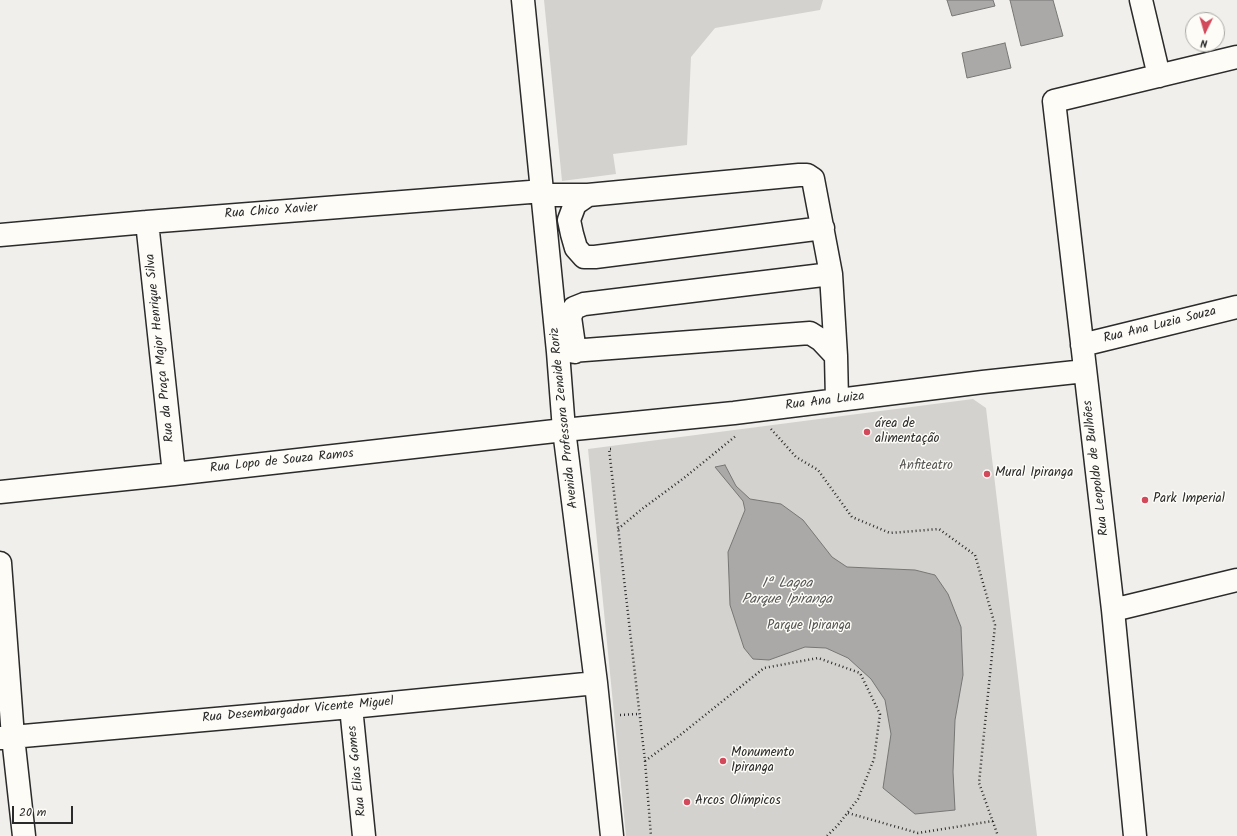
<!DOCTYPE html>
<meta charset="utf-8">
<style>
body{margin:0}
#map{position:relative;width:1237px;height:836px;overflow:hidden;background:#f0efeb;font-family:Kalam,sans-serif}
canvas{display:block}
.north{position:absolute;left:1185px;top:12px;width:40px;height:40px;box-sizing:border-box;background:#fdfcf7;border:1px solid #a9a8a5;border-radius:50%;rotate:185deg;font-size:11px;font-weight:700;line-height:16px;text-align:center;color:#2b2b2b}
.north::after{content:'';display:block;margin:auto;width:14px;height:18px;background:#d1495b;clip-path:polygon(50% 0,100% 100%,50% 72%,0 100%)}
.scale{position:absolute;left:12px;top:806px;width:61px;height:18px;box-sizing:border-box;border:2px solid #2b2b2b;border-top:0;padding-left:5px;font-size:12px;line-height:14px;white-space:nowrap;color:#2b2b2b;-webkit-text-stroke:3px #fdfcf7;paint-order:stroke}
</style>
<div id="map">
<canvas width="1237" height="836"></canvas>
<div class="north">N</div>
<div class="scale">20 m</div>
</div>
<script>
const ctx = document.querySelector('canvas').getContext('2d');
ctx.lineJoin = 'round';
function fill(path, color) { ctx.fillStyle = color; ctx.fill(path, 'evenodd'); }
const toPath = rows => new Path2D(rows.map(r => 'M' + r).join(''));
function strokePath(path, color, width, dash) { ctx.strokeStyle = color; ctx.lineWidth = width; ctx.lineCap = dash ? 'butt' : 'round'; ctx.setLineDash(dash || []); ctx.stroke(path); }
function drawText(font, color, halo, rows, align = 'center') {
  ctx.font = font + ' Kalam,sans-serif'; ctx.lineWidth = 3; ctx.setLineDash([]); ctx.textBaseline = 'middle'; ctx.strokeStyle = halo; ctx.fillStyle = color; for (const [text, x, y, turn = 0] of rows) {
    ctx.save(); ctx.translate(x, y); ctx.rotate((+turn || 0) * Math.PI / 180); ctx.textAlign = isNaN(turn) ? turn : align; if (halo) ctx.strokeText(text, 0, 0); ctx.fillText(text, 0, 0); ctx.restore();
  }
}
fill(toPath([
 [544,0,823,0,820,10,715,28,691,57,687,145,613,154,616,174,562,181],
 [973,399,986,408,1037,836,626,836,588,449]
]), '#d3d2cf');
const water = toPath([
 [947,0,993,0,995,6,952,16,947,0],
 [1010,0,1053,0,1063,36,1021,46,1010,0],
 [1005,43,1011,68,967,78,962,53,1005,43],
 [725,465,736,486,750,499,781,504,803,520,832,557,847,567,915,570,935,575,948,594,961,627,963,675,955,720,953,772,955,810,915,814,883,788,891,734,885,700,871,679,848,658,826,648,805,647,769,660,753,659,744,648,730,605,728,552,745,510,743,501,715,467,725,465]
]);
fill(water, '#aaa9a7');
strokePath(water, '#777775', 1);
const minor = toPath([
 [523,0,558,352,564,430,596,683,612,836],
 [1141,0,1159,76],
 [543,195,588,195,799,175,807,175,813,179,831,274,836,356],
 [588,195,575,204,569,220,572,234,576,248,584,257,595,257,823,228],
 [147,222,174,474],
 [0,235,147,222,543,191],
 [1082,345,1237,307],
 [558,352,810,333,821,340,836,356,837,400],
 [575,352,570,317,574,308,584,304,831,274],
 [0,492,174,474,564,430,734,413,983,382,1085,371],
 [0,563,13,737,24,836],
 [1113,610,1237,580],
 [351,707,364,836],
 [0,738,351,707,596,683],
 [1135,836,1113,610,1054,101,1237,57]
]);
strokePath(minor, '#2b2b2b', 25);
strokePath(toPath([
 [771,429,796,457,818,470,852,517,890,533,939,529,975,555,995,625,979,783,998,836],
 [611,449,609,449,645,761,651,836],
 [618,529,642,509,684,478,737,435],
 [620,715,639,714],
 [645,761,679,736,764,668,818,658,860,673,880,714,874,759,858,799,838,825,827,836],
 [848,813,918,833,993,821]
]), '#2b2b2b', 2.5, [1, 3]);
strokePath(minor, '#fdfcf7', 22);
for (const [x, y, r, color] of [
 [867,432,4,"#d1495b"],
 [987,474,4,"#d1495b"],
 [1145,500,4,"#d1495b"],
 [723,761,4,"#d1495b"],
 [687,802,4,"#d1495b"]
]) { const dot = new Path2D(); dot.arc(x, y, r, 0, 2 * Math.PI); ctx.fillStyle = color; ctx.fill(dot); strokePath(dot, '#fdfcf7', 1.5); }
drawText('13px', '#2b2b2b', '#fdfcf7', [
 ["Rua Chico Xavier",271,212,-4],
 ["Rua Ana Luzia Souza",1160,326,-14],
 ["Rua da Praça Major Henrique Silva",161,348,-96],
 ["Rua Ana Luiza",825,402,-7],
 ["Avenida Professora Zenaide Roriz",565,418,-96],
 ["Rua Lopo de Souza Ramos",282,462,-6],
 ["Rua Leopoldo de Bulhões",1097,468,-97],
 ["Rua Desembargador Vicente Miguel",298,711,-5],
 ["Rua Elias Gomes",358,771,-96]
]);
drawText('13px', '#2b2b2b', '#fdfcf7', [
 ["área de",875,425],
 ["alimentação",875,440],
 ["Mural Ipiranga",995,474],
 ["Park Imperial",1153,500],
 ["Monumento",731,754],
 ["Ipiranga",731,769],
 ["Arcos Olímpicos",695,802]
], 'left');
drawText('13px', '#555554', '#fdfcf7', [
 ["Anfiteatro",926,467],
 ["Parque Ipiranga",809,627]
]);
drawText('italic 14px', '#575756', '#fdfcf7', [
 ["1ª Lagoa",787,585],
 ["Parque Ipiranga",787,601]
]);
</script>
